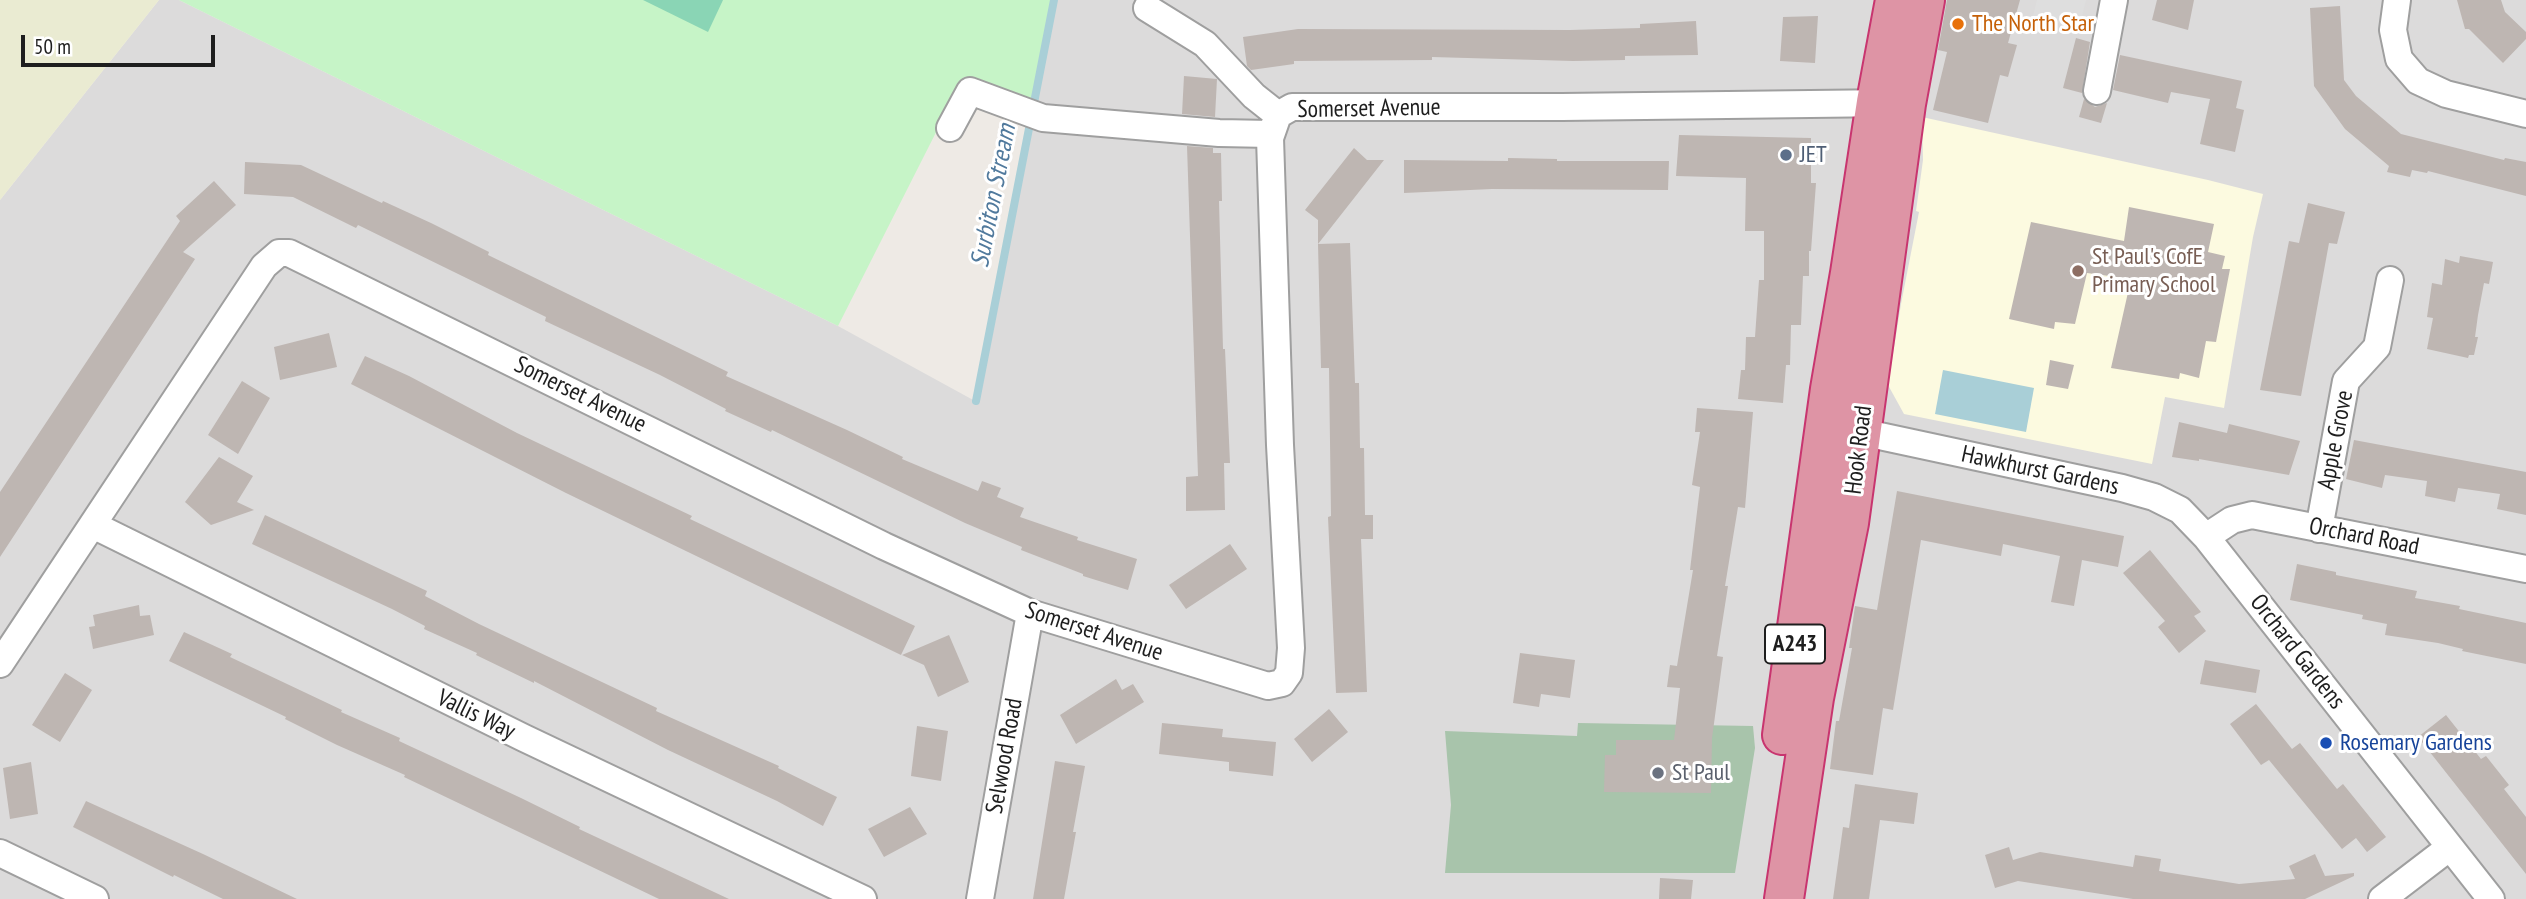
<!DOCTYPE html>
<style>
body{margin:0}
#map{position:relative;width:2526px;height:899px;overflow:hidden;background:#eeeae5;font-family:"PT Sans Narrow",sans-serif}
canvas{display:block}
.scale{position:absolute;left:21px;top:35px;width:194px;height:32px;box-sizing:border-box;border:4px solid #1e1e1e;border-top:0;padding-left:9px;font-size:21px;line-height:24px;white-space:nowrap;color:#1e1e1e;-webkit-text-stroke:5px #fff;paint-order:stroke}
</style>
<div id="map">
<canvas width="2526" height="899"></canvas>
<div class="scale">50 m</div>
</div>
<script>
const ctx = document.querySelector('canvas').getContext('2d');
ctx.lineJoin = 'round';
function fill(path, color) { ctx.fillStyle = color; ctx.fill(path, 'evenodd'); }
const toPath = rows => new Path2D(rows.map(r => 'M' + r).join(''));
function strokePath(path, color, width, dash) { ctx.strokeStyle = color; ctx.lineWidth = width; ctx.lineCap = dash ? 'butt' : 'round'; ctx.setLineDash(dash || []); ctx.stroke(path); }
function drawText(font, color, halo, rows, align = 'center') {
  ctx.font = font + ' "PT Sans Narrow",sans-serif'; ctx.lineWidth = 6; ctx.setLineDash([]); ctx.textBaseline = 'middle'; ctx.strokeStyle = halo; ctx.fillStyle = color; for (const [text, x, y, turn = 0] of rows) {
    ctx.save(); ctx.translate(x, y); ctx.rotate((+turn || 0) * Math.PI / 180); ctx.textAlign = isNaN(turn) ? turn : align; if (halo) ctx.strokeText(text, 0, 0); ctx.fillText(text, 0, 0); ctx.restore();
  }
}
fill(toPath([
 [159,0,179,0,838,326,975,401,1054,0,2526,0,2526,899,0,899,0,200]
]), '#dcdbdb');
fill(toPath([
 [1922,117,2208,180,2263,194,2253,237,2224,408,2165,397,2152,464,1904,414,1888,385,1901,304,1919,212,1916,211,1923,160]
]), '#fcfae0');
fill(toPath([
 [0,0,159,0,0,200]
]), '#eaebd2');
fill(toPath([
 [1578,723,1753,726,1755,748,1735,873,1445,873,1451,805,1445,731,1577,736]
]), '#a8c4ab');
fill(toPath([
 [179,0,1054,0,1033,109,964,77,838,326]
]), '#c6f4c7');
fill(toPath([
 [643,0,723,0,708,32]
]), '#8ad5b5');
fill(toPath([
 [2037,0,2086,0,2079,29,2033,16]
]), '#dedede');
fill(toPath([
 [1943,370,2034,388,2026,432,1935,414]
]), '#a9cfd7');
strokePath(toPath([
 [976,401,1054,0]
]), '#a9cfd7', 8);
fill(toPath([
 [1947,0,2020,0,2008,43,2017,45,2008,77,2000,75,1988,123,1933,110,1947,52,1938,50],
 [2157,0,2194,0,2188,30,2152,20],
 [2457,0,2501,0,2505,12,2526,32,2526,39,2503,63,2469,29,2465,29],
 [2340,6,2344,80,2356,96,2401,134,2504,160,2505,158,2526,162,2526,196,2428,171,2427,173,2412,170,2410,177,2387,172,2389,166,2345,129,2314,86,2310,8],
 [1818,16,1815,63,1780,61,1783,17],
 [1696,21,1698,55,1625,56,1625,60,1573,61,1432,57,1432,60,1294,61,1294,64,1251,70,1247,66,1243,37,1298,29,1570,30,1640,28,1640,24],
 [2076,38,2090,42,2082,93,2063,88],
 [2120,55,2242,81,2236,108,2244,110,2235,152,2200,144,2210,99,2171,92,2168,103,2113,90],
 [1184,76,1217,79,1215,117,1182,114],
 [2084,99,2095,107,2107,103,2101,123,2079,117],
 [1679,135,1811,138,1811,183,1816,183,1811,251,1809,251,1809,276,1803,276,1801,325,1791,325,1790,365,1786,365,1783,403,1738,399,1741,370,1745,370,1746,337,1755,337,1759,280,1764,280,1764,231,1745,231,1746,178,1676,176],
 [1187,146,1213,148,1213,153,1221,153,1222,201,1219,201,1223,349,1225,349,1230,463,1224,463,1225,510,1186,511,1186,477,1198,476],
 [1354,148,1367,160,1384,160,1318,244,1318,220,1305,210],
 [1508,158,1557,159,1557,161,1669,161,1668,190,1492,189,1404,193,1404,160,1508,161],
 [245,162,301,165,382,203,383,201,431,223,489,252,488,255,728,372,726,376,847,430,903,457,902,459,978,491,982,481,1001,488,997,497,1024,508,1020,517,1078,537,1077,540,1137,559,1128,590,1083,576,1083,574,1021,550,1022,547,965,523,772,430,771,432,725,411,726,409,660,375,545,321,546,317,358,225,356,228,293,197,244,194],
 [214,181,236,205,183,252,195,259,0,557,0,492,180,221,176,216],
 [2308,203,2345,212,2337,244,2329,243,2301,396,2260,390,2289,241,2299,243],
 [2129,207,2214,224,2208,252,2225,256,2222,269,2230,269,2216,342,2206,341,2199,378,2180,373,2179,379,2111,368,2131,279,2087,273,2075,324,2055,322,2054,329,2009,319,2031,222,2124,241],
 [1350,243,1355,383,1359,383,1360,448,1364,448,1365,515,1373,515,1373,539,1361,539,1367,692,1336,693,1328,517,1331,516,1329,368,1321,368,1318,244],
 [2460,256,2493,262,2489,284,2484,283,2478,315,2475,337,2478,337,2474,355,2469,355,2468,358,2427,349,2433,318,2427,317,2432,283,2442,285,2445,259,2459,263],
 [329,333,337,367,280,380,274,347],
 [365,356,409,376,517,433,692,516,690,519,915,626,901,655,566,493,351,384],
 [2050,360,2074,365,2068,389,2046,385],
 [242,381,270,398,238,454,208,435],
 [1697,408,1753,412,1745,508,1738,507,1725,586,1728,586,1717,656,1723,657,1712,738,1711,793,1604,792,1605,755,1616,755,1616,740,1674,740,1680,688,1667,687,1670,665,1677,666,1693,570,1690,570,1700,487,1692,485,1700,432,1695,432],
 [2179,422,2227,433,2229,424,2300,441,2289,475,2199,459,2199,461,2172,457],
 [2354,440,2526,472,2526,515,2497,509,2500,494,2458,488,2455,502,2425,496,2427,481,2385,475,2382,488,2346,479],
 [219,457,253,476,237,502,254,510,211,525,185,502],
 [1897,491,2124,536,2118,567,2082,560,2074,606,2051,602,2060,556,2003,544,2001,556,1921,540,1893,710,1883,708,1873,775,1830,769,1836,721,1839,721,1852,648,1849,648,1855,606,1877,610],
 [265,515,427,591,425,596,479,624,657,708,656,711,779,766,778,768,837,797,823,826,777,801,668,750,534,681,534,683,476,655,477,653,424,629,425,626,392,609,252,544],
 [1230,544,1247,569,1186,609,1169,585],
 [2150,550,2201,612,2194,616,2206,631,2179,653,2158,627,2165,621,2123,573],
 [2297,564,2336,572,2336,575,2417,591,2415,598,2460,606,2459,609,2526,623,2526,664,2462,651,2463,649,2438,643,2385,635,2387,624,2362,619,2363,615,2290,600],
 [139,605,140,616,150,615,154,635,93,649,89,627,95,626,93,615],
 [184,632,232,654,230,657,342,710,341,712,400,738,399,741,521,798,580,827,579,829,729,899,659,899,404,777,405,775,337,745,285,719,286,717,169,661],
 [949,635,969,682,938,697,924,665,902,655],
 [1520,653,1575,660,1570,698,1541,694,1539,707,1513,703],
 [2205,660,2260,670,2256,693,2200,684],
 [65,673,92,690,60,742,32,725],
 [1116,679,1122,690,1133,684,1144,702,1076,744,1060,715],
 [2256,704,2292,749,2300,743,2337,789,2343,784,2386,837,2367,852,2356,838,2342,849,2269,760,2261,765,2230,724],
 [1329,709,1348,732,1312,762,1294,739],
 [2446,715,2481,759,2486,756,2509,785,2504,789,2526,817,2526,874,2418,737],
 [1162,723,1223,729,1222,737,1276,742,1273,776,1229,771,1229,762,1159,754],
 [917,726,948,731,941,781,911,776],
 [1055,761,1085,766,1073,832,1076,832,1064,899,1033,899],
 [31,762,38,814,10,819,3,768],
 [1855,784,1918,793,1914,824,1880,820,1869,899,1833,899,1843,827,1849,828],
 [86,801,203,854,297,899,223,899,174,875,173,877,73,827],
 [910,807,927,834,884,857,868,829],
 [2009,847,2013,860,2040,852,2133,867,2135,855,2161,859,2159,871,2239,884,2295,879,2289,866,2315,854,2325,876,2354,873,2354,876,2305,899,2133,899,2018,881,1995,888,1985,855],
 [1660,878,1693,880,1691,899,1659,899]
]), '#beb6b2');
const minor = toPath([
 [2397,0,2393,30,2399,59,2418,81,2446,94,2526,114],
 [1147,8,1205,44,1254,96,1278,115],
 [2097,91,2114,0],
 [950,128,970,91,1043,118,1219,133,1271,134],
 [1861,432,2122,488,2154,497,2180,510,2206,537,2491,899],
 [93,525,524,738,863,899],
 [2319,529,2346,381,2377,347,2390,280],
 [2206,537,2232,520,2252,515,2526,569],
 [0,664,264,266,279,253,289,253,884,546,1030,613,1268,686,1282,683,1289,673,1291,648,1280,445,1270,138,1278,115,1292,107,1562,107,1893,103],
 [0,853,95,899],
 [980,899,1030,613],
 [2382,899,2450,847]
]);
const highway = toPath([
 [1782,735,1830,389,1850,273,1876,102,1895,0],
 [1784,899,1814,698,1849,523,1906,104,1925,0]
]);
strokePath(minor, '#9f9f9f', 30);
strokePath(highway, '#c8356f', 42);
strokePath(minor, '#fff', 26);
strokePath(highway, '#de94a5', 38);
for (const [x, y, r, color] of [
 [1958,24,7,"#e8710a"],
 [1786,155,7,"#5c6f8a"],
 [2078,271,7,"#8d6e63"],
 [2326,743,7,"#1a4fb4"],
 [1658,773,7,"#6b7280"]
]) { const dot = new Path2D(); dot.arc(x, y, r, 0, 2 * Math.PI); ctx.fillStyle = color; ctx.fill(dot); strokePath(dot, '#fff', 2.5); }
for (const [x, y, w] of [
 [1795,644,60]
]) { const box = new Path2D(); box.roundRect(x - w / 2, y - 19.5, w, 39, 5); ctx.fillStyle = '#fff'; ctx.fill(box); strokePath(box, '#1e1e1e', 2); }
drawText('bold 23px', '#1e1e1e', null, [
 ["A243",1795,644]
]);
drawText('24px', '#c56008', '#fff', [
 ["The North Star",1972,24]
], 'left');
drawText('24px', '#1e1e1e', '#fff', [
 ["Somerset Avenue",1369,109,-1],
 ["Somerset Avenue",580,395,26],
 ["Apple Grove",2336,440,-79],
 ["Hook Road",1859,450,-83],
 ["Hawkhurst Gardens",2040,471,12],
 ["Orchard Road",2364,537,11],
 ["Somerset Avenue",1094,632,18],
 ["Orchard Gardens",2297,652,52],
 ["Vallis Way",476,715,26],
 ["Selwood Road",1005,756,-80]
]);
drawText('24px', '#4e5e75', '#fff', [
 ["JET",1800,155]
], 'left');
drawText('24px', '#785e54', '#fff', [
 ["St Paul's CofE",2092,257],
 ["Primary School",2092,285]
], 'left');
drawText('24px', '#164399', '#fff', [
 ["Rosemary Gardens",2340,743]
], 'left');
drawText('24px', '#5b616d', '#fff', [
 ["St Paul",1672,773]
], 'left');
drawText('italic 26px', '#517a9d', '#fff', [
 ["Surbiton Stream",994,196,-79]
]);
</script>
